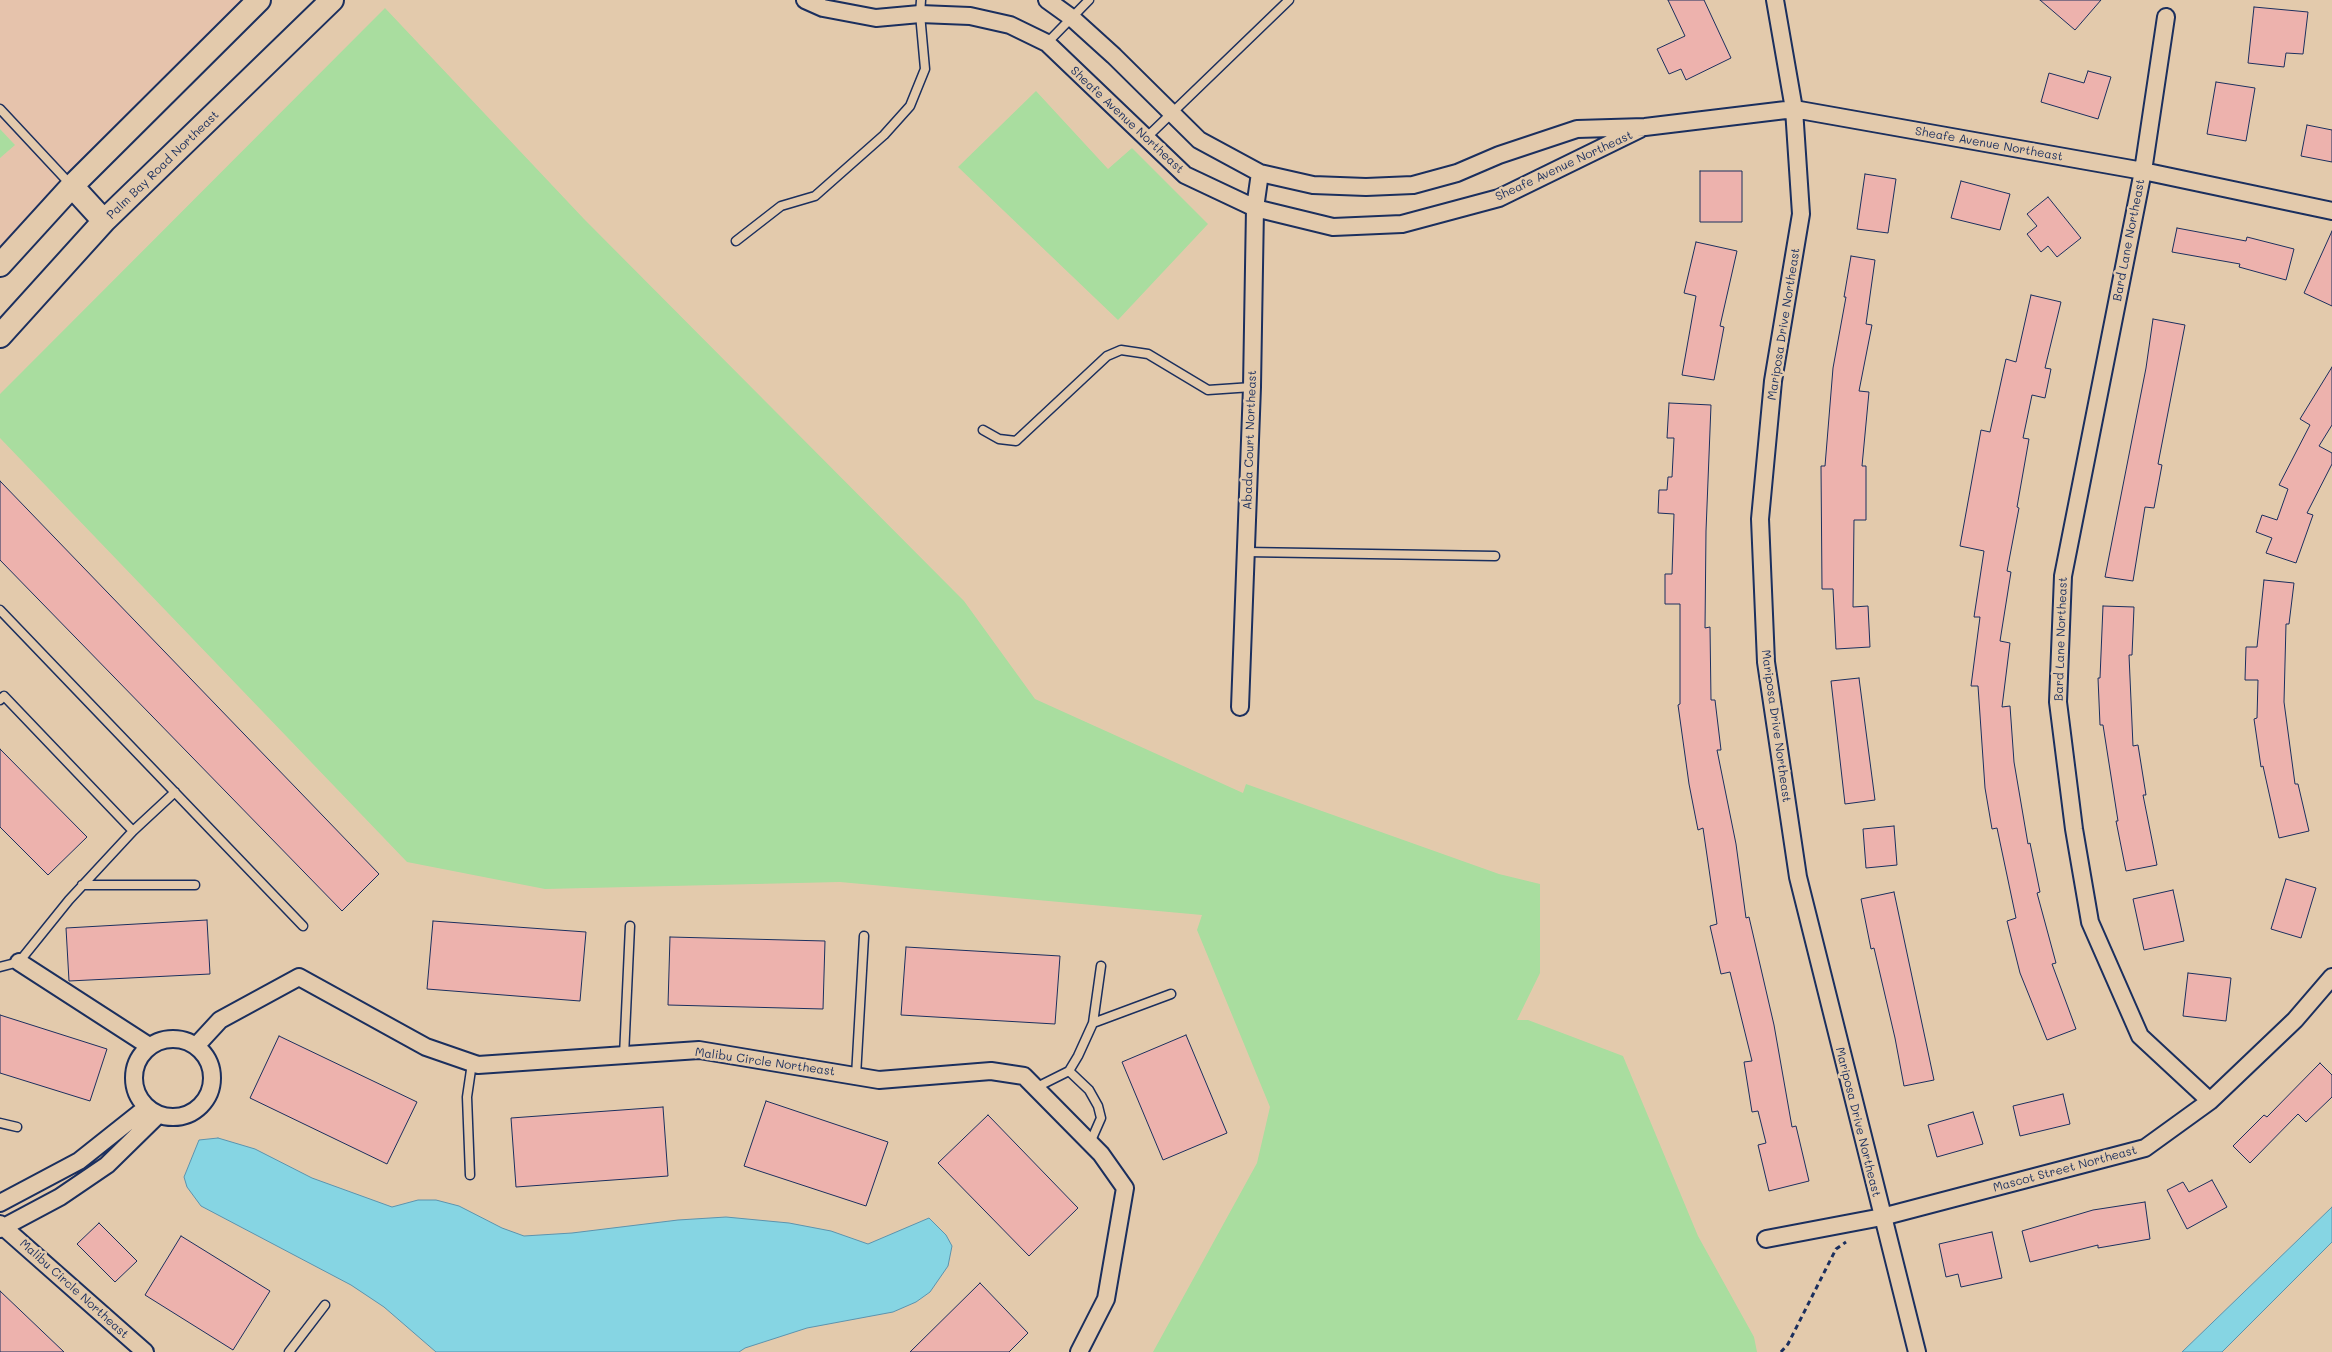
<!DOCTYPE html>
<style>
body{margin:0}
canvas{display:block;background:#e3caac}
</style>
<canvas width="2332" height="1352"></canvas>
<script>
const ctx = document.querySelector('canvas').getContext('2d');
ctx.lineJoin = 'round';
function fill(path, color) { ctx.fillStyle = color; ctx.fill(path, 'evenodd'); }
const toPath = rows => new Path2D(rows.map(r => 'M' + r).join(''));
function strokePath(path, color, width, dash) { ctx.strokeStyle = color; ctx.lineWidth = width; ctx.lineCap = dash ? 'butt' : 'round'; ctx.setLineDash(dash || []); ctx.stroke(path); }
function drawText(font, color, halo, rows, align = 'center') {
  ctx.font = font + ' Mali,sans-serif'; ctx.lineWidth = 5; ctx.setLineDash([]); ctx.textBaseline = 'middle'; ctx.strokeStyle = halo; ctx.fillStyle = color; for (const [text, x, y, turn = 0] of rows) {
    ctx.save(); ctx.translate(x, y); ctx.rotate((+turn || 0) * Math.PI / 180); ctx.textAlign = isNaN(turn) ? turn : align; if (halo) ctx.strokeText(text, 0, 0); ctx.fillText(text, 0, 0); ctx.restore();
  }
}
fill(toPath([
 [0,0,243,0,57,185,0,249,0,158,15,145,0,129]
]), '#e6c3ac');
fill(toPath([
 [385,8,584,219,964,601,1035,699,1243,793,1246,784,1499,874,1540,884,1540,973,1517,1020,1528,1020,1623,1056,1698,1236,1754,1337,1757,1352,1153,1352,1257,1163,1270,1107,1197,930,1202,915,840,882,545,889,407,862,0,438,0,394],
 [1036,91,1108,169,1132,148,1208,224,1118,320,958,167],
 [0,129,15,145,0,158]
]), '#a9dd9f');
const water = toPath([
 [218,1138,255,1149,312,1178,392,1207,418,1200,436,1200,459,1206,502,1228,524,1236,572,1233,678,1220,726,1217,789,1223,831,1231,868,1244,929,1218,946,1235,952,1246,948,1266,930,1292,916,1302,893,1312,807,1328,745,1348,739,1352,436,1352,384,1307,351,1285,201,1206,187,1187,184,1177,199,1140,218,1138],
 [2332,1207,2332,1242,2222,1352,2182,1352,2332,1207]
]);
fill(water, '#86d5e3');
strokePath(water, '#5b93ae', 1);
const building = toPath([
 [1668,0,1704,0,1731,58,1686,80,1681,69,1669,74,1657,49,1685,36,1668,0],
 [2040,0,2101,0,2075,30,2040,0],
 [2254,7,2308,12,2303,54,2286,53,2284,67,2248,63,2254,7],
 [2088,71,2111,77,2098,119,2041,102,2049,73,2084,83,2088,71],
 [2216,82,2255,88,2246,141,2207,134,2216,82],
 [2307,125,2332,130,2332,162,2301,156,2307,125],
 [1700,171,1742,171,1742,222,1700,222,1700,171],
 [1865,174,1896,179,1888,233,1857,229,1865,174],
 [1961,181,2010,194,2000,230,1951,218,1961,181],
 [2048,197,2081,238,2057,257,2048,246,2041,252,2027,234,2037,226,2027,214,2048,197],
 [2177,228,2246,241,2247,237,2294,249,2286,280,2239,267,2240,264,2172,252,2177,228],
 [2332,231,2332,306,2304,293,2332,231],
 [1696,242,1737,251,1720,326,1724,327,1714,380,1682,375,1696,296,1684,293,1696,242],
 [1851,256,1875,260,1866,324,1872,325,1859,391,1869,392,1862,466,1866,466,1866,520,1854,520,1853,607,1868,606,1870,647,1836,649,1833,589,1822,589,1821,466,1825,466,1833,368,1846,297,1844,297,1851,256],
 [2031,295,2061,302,2045,368,2051,369,2045,398,2032,395,2023,438,2029,439,2017,507,2019,508,2007,571,2011,572,2000,641,2010,643,2002,707,2010,706,2014,762,2028,844,2030,843,2040,892,2037,893,2056,963,2052,964,2076,1029,2047,1040,2020,973,2007,921,2016,918,1997,828,1992,829,1985,788,1978,686,1971,686,1980,617,1974,617,1984,551,1960,546,1981,430,1990,432,2006,359,2016,362,2031,295],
 [2153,319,2185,325,2158,464,2162,465,2154,508,2145,507,2133,581,2105,577,2146,368,2153,319],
 [2332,367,2332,425,2319,446,2332,453,2332,464,2307,513,2313,515,2296,563,2266,553,2272,538,2256,532,2262,515,2277,520,2288,489,2279,485,2310,425,2300,419,2332,367],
 [1669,403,1711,405,1706,531,1705,628,1710,627,1711,700,1715,700,1721,750,1717,750,1736,844,1746,918,1749,917,1774,1025,1792,1127,1796,1126,1809,1181,1769,1191,1758,1145,1766,1143,1758,1111,1752,1112,1744,1062,1752,1061,1730,972,1721,974,1710,926,1717,924,1703,828,1698,830,1689,784,1678,705,1680,704,1680,604,1665,604,1665,574,1672,574,1674,514,1658,513,1659,490,1667,490,1668,477,1672,477,1674,438,1667,438,1669,403],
 [0,481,379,874,342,911,0,560,0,481],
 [2264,580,2294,583,2289,624,2286,624,2284,702,2295,784,2298,784,2309,831,2279,838,2263,766,2261,767,2254,719,2257,718,2258,680,2245,680,2246,647,2257,647,2264,580],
 [2103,606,2134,607,2132,655,2129,655,2133,746,2138,745,2146,795,2143,795,2157,865,2126,871,2116,821,2118,821,2103,725,2100,725,2098,678,2100,678,2103,606],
 [1859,678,1875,800,1845,804,1831,681,1859,678],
 [0,749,87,837,48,875,0,827,0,749],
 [1894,826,1897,865,1866,868,1863,829,1894,826],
 [2286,879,2316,888,2301,938,2271,929,2286,879],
 [2173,890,2184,941,2144,950,2133,899,2173,890],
 [1894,892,1934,1080,1904,1086,1895,1038,1874,948,1871,949,1861,899,1894,892],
 [207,920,210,974,69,981,66,928,207,920],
 [433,921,586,932,580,1001,427,989,433,921],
 [670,937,825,941,823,1009,668,1005,670,937],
 [906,947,1060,956,1055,1024,901,1015,906,947],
 [2188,973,2231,978,2226,1021,2183,1016,2188,973],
 [0,1015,107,1049,90,1101,0,1073,0,1015],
 [1186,1035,1227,1133,1163,1160,1122,1062,1186,1035],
 [279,1036,417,1102,387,1164,250,1098,279,1036],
 [2320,1063,2332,1075,2332,1097,2306,1122,2298,1114,2250,1163,2233,1146,2264,1115,2267,1117,2320,1063],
 [2063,1094,2070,1124,2020,1136,2013,1106,2063,1094],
 [766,1101,888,1142,866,1206,744,1166,766,1101],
 [663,1107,668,1176,516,1187,511,1118,663,1107],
 [1973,1112,1983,1144,1937,1157,1928,1125,1973,1112],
 [988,1115,1078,1208,1029,1256,938,1163,988,1115],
 [2212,1180,2227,1207,2187,1229,2167,1190,2183,1182,2189,1192,2212,1180],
 [2145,1202,2150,1239,2098,1248,2098,1245,2030,1262,2022,1231,2093,1210,2145,1202],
 [99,1223,137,1261,115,1282,77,1244,99,1223],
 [1992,1232,2002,1278,1961,1287,1958,1274,1946,1277,1939,1244,1992,1232],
 [181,1236,270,1291,233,1350,145,1295,181,1236],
 [980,1283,1028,1333,1009,1352,910,1352,980,1283],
 [0,1291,64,1352,0,1352,0,1291]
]);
fill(building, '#edb2ad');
strokePath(building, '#1b2f5e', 1);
const service = toPath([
 [1047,43,1089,0],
 [0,109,71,185],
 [1146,138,1289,0],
 [736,241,781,206,815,196,884,135,910,106,925,69,920,14,921,0],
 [983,430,999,439,1016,441,1107,356,1121,350,1148,354,1208,390,1252,387],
 [1246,552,1495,556],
 [0,610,303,926],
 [0,700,4,696,133,831,69,900,19,962,0,967],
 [133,831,175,792],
 [82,885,195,885],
 [1093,1023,1171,994],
 [624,1056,630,926],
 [1069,1071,1089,1090,1098,1106,1101,1118,1090,1143],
 [856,1076,864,936],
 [1035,1088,1069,1071,1078,1056,1093,1023,1101,966],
 [0,1123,17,1127],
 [470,1175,467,1097,472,1063],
 [289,1352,325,1305]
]);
const minor = toPath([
 [805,0,823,8,876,18,920,14,970,16,1010,25,1047,43,1185,175,1255,208,1333,227,1402,224,1499,198,1640,129],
 [1047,0,1072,18,1114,56,1199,140,1260,173,1313,185,1366,187,1413,185,1457,173,1499,155,1577,129,1645,127,1794,109,2143,171,2332,211],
 [1775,0,1794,109,1801,214,1773,381,1760,519,1766,662,1798,877,1917,1352],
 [2166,17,2143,171,2063,576,2058,702,2074,829,2090,922,2140,1036,2210,1101],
 [1240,707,1252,387,1255,208,1260,173],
 [19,962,149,1046],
 '134 1078a39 39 0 1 1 78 0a39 39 0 1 1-78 0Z',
 [196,1046,220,1020,299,977,426,1047,478,1065,699,1050,879,1080,991,1071,1024,1076,1101,1154,1125,1188,1106,1299,1079,1352],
 [0,1203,79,1161,147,1107],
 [0,1224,145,1352],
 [0,1229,60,1197,107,1165,158,1115],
 [1766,1239,1882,1217,2145,1148,2210,1101,2295,1020,2332,977]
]);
const secondary = toPath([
 [72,186,104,221],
 [0,265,72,186,259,0],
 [0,336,104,221,332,0]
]);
strokePath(service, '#1b2f5e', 11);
strokePath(minor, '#1b2f5e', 20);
strokePath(secondary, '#1b2f5e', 26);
strokePath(toPath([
 [1781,1352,1788,1344,1836,1249,1846,1242]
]), '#1b2f5e', 3, [5, 4]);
strokePath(service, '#e3caac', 8);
strokePath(minor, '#e3caac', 16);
strokePath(secondary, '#e3caac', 22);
drawText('12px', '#1b2f5e', '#e3caac', [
 ["Sheafe Avenue Northeast",1127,120,43],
 ["Sheafe Avenue Northeast",1989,144,10],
 ["Palm Bay Road Northeast",163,165,-44],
 ["Sheafe Avenue Northeast",1564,166,-25],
 ["Bard Lane Northeast",2129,240,-79],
 ["Mariposa Drive Northeast",1784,324,-81],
 ["Abada Court Northeast",1250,440,-88],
 ["Bard Lane Northeast",2061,639,-88],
 ["Mariposa Drive Northeast",1776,726,82],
 ["Malibu Circle Northeast",765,1062,8],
 ["Mariposa Drive Northeast",1858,1122,76],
 ["Mascot Street Northeast",2065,1169,-15],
 ["Malibu Circle Northeast",74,1289,42]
]);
</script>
